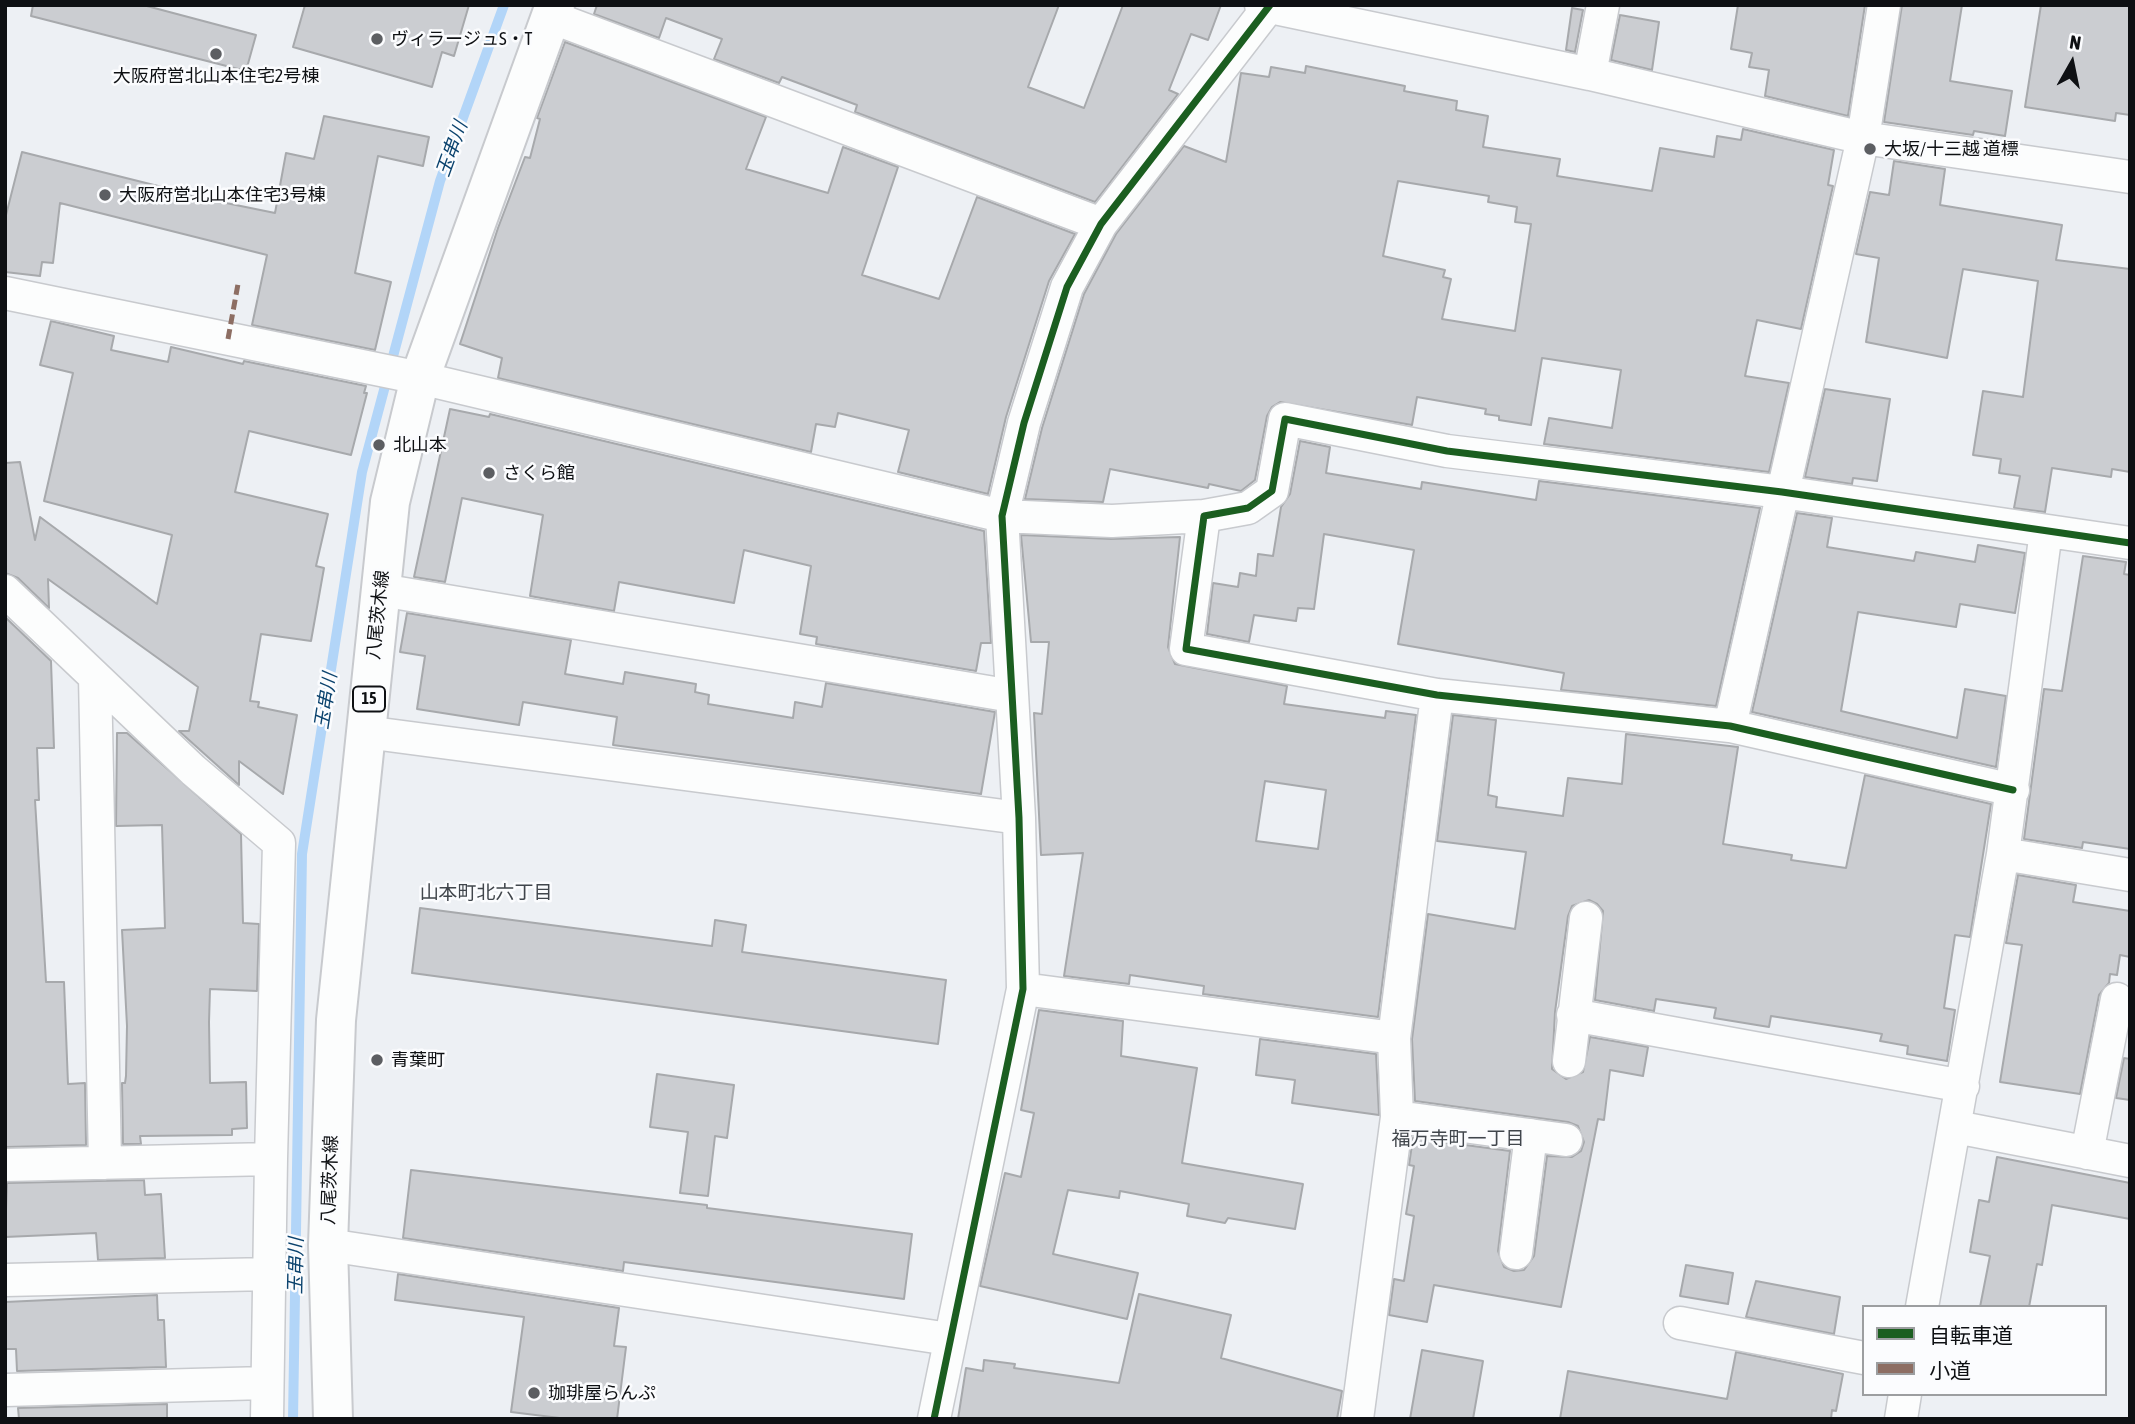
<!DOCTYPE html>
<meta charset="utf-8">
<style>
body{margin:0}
#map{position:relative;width:2135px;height:1424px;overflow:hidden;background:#edf0f4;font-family:"Asap Condensed","Noto Sans JP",sans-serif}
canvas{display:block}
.frame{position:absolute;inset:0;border:7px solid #0e1013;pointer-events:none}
.legend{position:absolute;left:1862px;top:1305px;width:245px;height:91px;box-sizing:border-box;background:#fbfcfe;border:2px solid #9c9ea0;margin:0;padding:9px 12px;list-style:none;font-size:21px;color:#0e1013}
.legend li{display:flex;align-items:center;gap:14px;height:35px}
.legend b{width:35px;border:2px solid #9c9ea0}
.north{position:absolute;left:2037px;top:28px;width:70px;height:70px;-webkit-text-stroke:5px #fbfcfe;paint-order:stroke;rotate:9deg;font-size:19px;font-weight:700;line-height:28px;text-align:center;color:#0e1013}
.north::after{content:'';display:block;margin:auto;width:24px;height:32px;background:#0e1013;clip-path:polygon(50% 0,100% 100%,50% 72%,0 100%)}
</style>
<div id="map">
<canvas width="2135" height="1424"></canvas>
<div class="frame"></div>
<ul class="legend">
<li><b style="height:9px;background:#1b5e20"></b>自転車道</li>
<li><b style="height:9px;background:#8d6e63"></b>小道</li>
</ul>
<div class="north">N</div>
</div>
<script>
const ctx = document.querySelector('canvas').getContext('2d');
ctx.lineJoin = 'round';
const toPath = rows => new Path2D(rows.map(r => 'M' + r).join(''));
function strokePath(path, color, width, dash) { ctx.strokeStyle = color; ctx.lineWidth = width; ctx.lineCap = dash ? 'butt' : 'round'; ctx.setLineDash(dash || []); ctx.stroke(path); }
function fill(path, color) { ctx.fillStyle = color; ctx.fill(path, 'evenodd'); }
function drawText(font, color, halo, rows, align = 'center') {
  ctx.font = font + ' "Asap Condensed","Noto Sans JP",sans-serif'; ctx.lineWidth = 5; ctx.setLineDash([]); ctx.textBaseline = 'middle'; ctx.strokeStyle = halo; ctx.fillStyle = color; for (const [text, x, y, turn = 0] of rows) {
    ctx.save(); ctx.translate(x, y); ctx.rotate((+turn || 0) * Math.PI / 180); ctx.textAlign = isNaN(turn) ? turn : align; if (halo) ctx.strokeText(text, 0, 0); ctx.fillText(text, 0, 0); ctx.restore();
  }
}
strokePath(toPath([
 [293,1419,302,854,362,472,440,181,504,5]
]), '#b2d5f8', 10);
const building = toPath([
 [33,5,143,5,256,35,246,71,31,16,33,5],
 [305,5,469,5,454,56,442,52,432,87,293,47,305,5],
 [597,5,1059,5,1028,87,1084,108,1123,5,1221,5,1208,40,1191,34,1169,90,1178,94,1095,202,855,112,857,105,782,77,779,83,714,59,722,39,666,18,659,38,594,14,597,5],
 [1738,5,1865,5,1848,116,1765,96,1769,70,1749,67,1752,53,1731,49,1738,5],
 [1902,5,1962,5,1950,81,2012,91,2005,136,1974,131,1973,135,1884,122,1902,5],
 [2041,5,2130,5,2130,115,2116,113,2115,121,2025,107,2041,5],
 [1572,8,1583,10,1575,52,1566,50,1572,8],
 [1620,15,1659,22,1652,70,1611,60,1620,15],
 [565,42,766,117,746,169,828,193,843,147,898,167,862,275,939,299,977,197,1075,234,1049,281,1006,417,988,494,898,472,909,430,838,413,835,427,816,424,811,452,498,378,502,358,460,344,498,228,525,157,530,158,540,119,537,118,565,42],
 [1306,66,1405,86,1404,91,1457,101,1456,110,1488,116,1483,147,1560,159,1557,176,1652,191,1660,148,1714,157,1717,136,1741,140,1743,129,1834,150,1828,185,1833,186,1801,329,1757,320,1745,376,1789,383,1769,472,1544,444,1549,418,1612,428,1621,370,1542,358,1531,425,1499,420,1499,416,1485,414,1486,409,1417,397,1412,425,1280,402,1272,407,1267,416,1255,480,1241,491,1209,484,1208,488,1110,469,1103,502,1025,499,1042,428,1084,294,1116,234,1184,146,1226,162,1241,73,1269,77,1271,67,1305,73,1306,66],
 [1398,181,1489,196,1488,202,1517,207,1515,222,1531,224,1515,331,1442,319,1451,279,1443,277,1445,270,1383,256,1398,181],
 [324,116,429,137,423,166,378,156,355,273,391,282,375,350,252,325,267,255,60,203,53,263,42,262,40,276,5,272,5,219,22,152,182,192,182,194,275,213,286,153,314,159,324,116],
 [1894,161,1945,169,1940,205,2062,225,2056,260,2130,269,2130,472,2112,469,2111,477,2052,468,2045,512,2014,508,2020,476,1999,473,2001,459,1973,455,1983,391,2023,397,2038,281,1963,269,1947,358,1866,342,1879,258,1856,254,1870,192,1889,195,1894,161],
 [51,321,114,336,111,350,168,362,171,347,243,364,244,361,366,386,364,393,367,393,351,455,249,431,235,492,328,514,316,566,324,568,311,641,261,634,250,701,259,702,258,707,297,715,283,794,239,761,239,785,179,731,189,731,198,687,48,579,49,608,18,578,5,573,5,463,20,462,35,540,40,517,157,604,172,535,44,501,73,373,40,365,51,321],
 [1825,389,1890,399,1877,481,1853,478,1852,484,1805,477,1825,389],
 [450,409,489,417,490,414,984,531,991,643,981,643,976,671,816,644,817,637,800,634,811,566,744,550,734,603,619,582,614,611,530,596,543,515,462,498,445,582,414,577,450,409],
 [1300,441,1330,447,1326,473,1421,489,1422,482,1536,500,1539,481,1760,508,1716,706,1561,690,1564,673,1398,644,1414,550,1324,534,1314,609,1298,608,1296,621,1254,615,1249,642,1207,634,1213,583,1238,587,1240,573,1256,576,1258,554,1273,556,1281,507,1290,494,1300,441],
 [1797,513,1832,518,1827,547,1914,561,1916,552,1975,562,1978,545,2025,553,2015,613,1960,604,1956,627,1858,612,1841,711,1957,738,1965,689,2006,696,1996,767,1752,712,1797,513],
 [1021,535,1111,539,1180,537,1168,647,1175,664,1287,686,1284,704,1385,718,1386,711,1416,715,1378,1017,1203,994,1204,986,1130,975,1129,984,1064,976,1083,853,1041,855,1034,713,1042,714,1049,642,1031,642,1021,535],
 [1265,781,1326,790,1318,849,1256,841,1265,781],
 [2083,556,2126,562,2124,574,2130,575,2130,849,2083,842,2082,848,2024,839,2044,689,2062,691,2083,556],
 [407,613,571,640,565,674,623,684,625,672,696,684,695,692,709,695,708,704,793,718,795,702,822,707,826,683,995,712,981,794,613,745,617,717,523,702,519,725,417,709,425,656,400,652,407,613],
 [5,617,51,661,54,748,37,748,39,800,35,800,46,982,64,982,68,1084,85,1083,86,1145,6,1147,5,617],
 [1453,715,1496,720,1488,795,1497,797,1496,807,1563,816,1568,778,1622,784,1626,734,1738,747,1723,844,1792,855,1791,860,1846,868,1865,775,1991,804,1970,937,1955,935,1944,1008,1955,1010,1947,1061,1907,1054,1908,1046,1880,1041,1882,1034,1847,1028,1771,1016,1769,1027,1714,1018,1716,1008,1656,999,1654,1011,1595,1000,1603,911,1597,904,1589,900,1572,906,1568,916,1555,1012,1552,1069,1566,1079,1583,1072,1590,1037,1648,1047,1643,1076,1610,1070,1604,1120,1598,1119,1561,1307,1434,1285,1427,1322,1389,1315,1394,1279,1404,1281,1414,1216,1406,1214,1414,1166,1409,1165,1413,1138,1510,1151,1498,1251,1504,1267,1514,1271,1524,1270,1534,1256,1547,1156,1572,1157,1581,1151,1584,1142,1578,1126,1568,1122,1415,1101,1412,1039,1428,914,1515,929,1526,852,1437,841,1453,715],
 [117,733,127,733,241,834,243,923,259,924,257,991,210,989,209,1022,210,1083,246,1082,247,1128,232,1129,232,1135,140,1136,141,1144,123,1144,122,1083,125,1083,126,1076,127,1026,122,930,165,928,162,825,116,826,117,733],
 [2018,875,2076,885,2073,902,2130,911,2130,957,2120,955,2117,975,2110,974,2109,983,2099,995,2080,1094,2000,1082,2022,945,2006,943,2018,875],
 [420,908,712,946,715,920,746,925,742,952,946,980,938,1044,412,973,420,908],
 [1039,1010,1123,1021,1121,1056,1197,1068,1182,1163,1303,1184,1295,1229,1228,1218,1225,1223,1187,1216,1189,1204,1120,1191,1119,1198,1068,1190,1053,1254,1138,1273,1127,1319,980,1286,1005,1173,1021,1177,1034,1113,1021,1110,1039,1010],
 [1260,1039,1376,1054,1379,1115,1292,1103,1295,1080,1256,1075,1260,1039],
 [2124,1058,2130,1059,2130,1100,2116,1098,2124,1058],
 [657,1074,734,1085,727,1138,715,1136,708,1196,680,1193,688,1132,650,1127,657,1074],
 [1997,1157,2130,1183,2130,1219,2052,1205,2042,1265,2037,1264,2029,1307,1980,1307,1990,1256,1970,1252,1979,1200,1989,1202,1997,1157],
 [411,1170,707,1205,707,1208,912,1234,904,1299,624,1262,623,1271,403,1238,411,1170],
 [144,1180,145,1195,161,1194,165,1258,98,1260,96,1233,5,1237,7,1183,144,1180],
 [1686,1265,1733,1273,1728,1304,1680,1296,1686,1265],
 [398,1274,619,1308,614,1346,626,1347,617,1419,568,1419,511,1412,524,1317,395,1300,398,1274],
 [1756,1281,1840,1297,1834,1334,1746,1317,1756,1281],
 [1139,1294,1231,1315,1221,1358,1342,1391,1337,1419,958,1419,966,1368,983,1371,984,1360,1015,1364,1014,1368,1119,1383,1139,1294],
 [157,1295,158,1320,164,1320,166,1367,17,1371,16,1349,5,1349,5,1302,157,1295],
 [1422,1350,1483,1361,1473,1419,1410,1419,1422,1350],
 [1736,1352,1843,1374,1836,1411,1832,1410,1831,1419,1560,1419,1568,1371,1727,1399,1736,1352],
 [167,1404,167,1419,19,1419,18,1408,167,1404]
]);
fill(building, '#cbcdd1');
strokePath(building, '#a7a9ac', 2);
const street = toPath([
 [1261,5,1590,74,1863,138,2130,177],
 [551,17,1101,224],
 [1590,74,1603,5],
 [5,293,420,378,1002,516,1112,521,1204,516],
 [381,590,1012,696],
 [5,591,193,770,279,843,271,1159,5,1165],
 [95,677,105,1163],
 [1730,726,1863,138,1884,5],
 [365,732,1019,818],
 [2013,790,1730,726,1437,695,1186,649,1204,516,1248,508,1272,491,1285,419,1447,451,1782,492,2130,543],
 [2003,854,2130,875],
 [1023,989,1394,1038],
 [1573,1015,1963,1086],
 [1569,1061,1586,918],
 [1397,1117,1566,1140],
 [1956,1127,2130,1161],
 [2087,1153,2117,999],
 [328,1245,949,1339],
 [1516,1253,1531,1135],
 [5,1280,269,1274],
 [1922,1307,2003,854,2046,531],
 [1680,1323,1864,1358],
 [5,1390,266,1383],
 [267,1419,271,1159],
 [934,1419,1023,989,1019,818,1002,516,1024,423,1067,287,1101,224,1270,5],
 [1357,1419,1397,1117,1394,1038,1437,695],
 [1901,1419,1905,1394]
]);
const primary = toPath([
 [333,1419,328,1245,336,1020,390,502,420,378,555,5]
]);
strokePath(street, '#c8cace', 35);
strokePath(primary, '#c8cace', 42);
strokePath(street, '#fcfdfd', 32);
strokePath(primary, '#fcfdfd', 38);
strokePath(toPath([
 [228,339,238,284]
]), '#8d6e63', 5, [10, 5]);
strokePath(toPath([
 [2013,790,1730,726,1437,695,1186,649,1204,516,1248,508,1272,491,1285,419,1447,451,1782,492,2130,543],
 [934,1419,1023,989,1019,818,1002,516,1024,423,1067,287,1101,224,1270,5]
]), '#1b5e20', 7);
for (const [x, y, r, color] of [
 [377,39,7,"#5c5e62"],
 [216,54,7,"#5c5e62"],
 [1870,149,7,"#5c5e62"],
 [105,195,7,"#5c5e62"],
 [379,445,7,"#5c5e62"],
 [489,473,7,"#5c5e62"],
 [377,1060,7,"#5c5e62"],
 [534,1393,7,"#5c5e62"]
]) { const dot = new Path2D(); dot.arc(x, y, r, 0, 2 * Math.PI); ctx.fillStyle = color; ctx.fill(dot); strokePath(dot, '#fbfcfe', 2.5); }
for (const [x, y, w] of [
 [369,699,32]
]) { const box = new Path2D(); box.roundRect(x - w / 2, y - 12.5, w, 25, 5); ctx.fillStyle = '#fbfcfe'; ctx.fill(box); strokePath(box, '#0e1013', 2); }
drawText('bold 16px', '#0e1013', null, [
 ["15",369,699]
]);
drawText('18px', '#0e1013', '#fbfcfe', [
 ["ヴィラージュS・T",391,39],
 ["大阪府営北山本住宅2号棟",216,76,"center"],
 ["大坂/十三越 道標",1884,149],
 ["大阪府営北山本住宅3号棟",119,195],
 ["北山本",393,445],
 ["さくら館",503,473],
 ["青葉町",391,1060],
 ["珈琲屋らんぷ",548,1393]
], 'left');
drawText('18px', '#0e1013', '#fbfcfe', [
 ["八尾茨木線",378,615,-84],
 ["八尾茨木線",330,1180,-88]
]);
drawText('italic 19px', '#0b436e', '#fbfcfe', [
 ["玉串川",452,149,-70],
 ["玉串川",326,701,-81],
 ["玉串川",296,1266,-89]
]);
drawText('19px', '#41464c', '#fbfcfe', [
 ["山本町北六丁目",486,893],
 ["福万寺町一丁目",1458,1139]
]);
</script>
